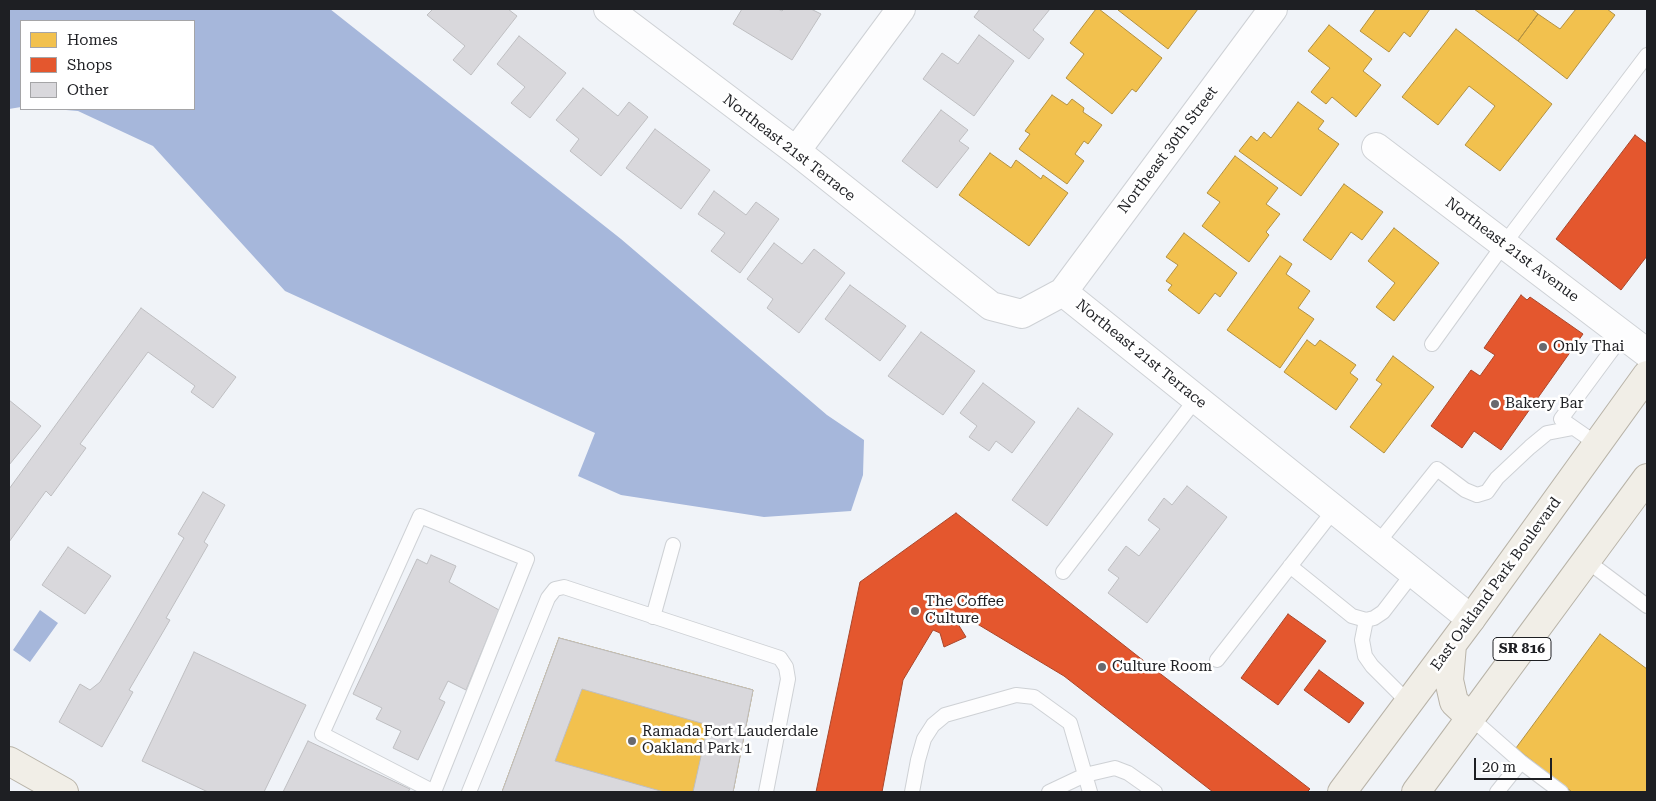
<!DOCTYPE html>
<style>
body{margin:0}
#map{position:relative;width:1656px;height:801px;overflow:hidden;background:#f0f3f8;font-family:"Roboto Serif",serif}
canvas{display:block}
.frame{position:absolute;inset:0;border:10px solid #1e1f23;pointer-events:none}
.legend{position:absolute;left:20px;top:20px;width:175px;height:90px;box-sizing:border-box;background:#fff;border:1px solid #a5a5a7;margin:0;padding:6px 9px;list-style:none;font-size:15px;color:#1e1f23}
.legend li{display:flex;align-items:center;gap:10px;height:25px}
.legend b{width:25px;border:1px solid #a5a5a7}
.scale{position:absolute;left:1474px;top:758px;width:78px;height:22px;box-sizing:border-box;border:2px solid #1e1f23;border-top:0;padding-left:6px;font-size:15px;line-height:18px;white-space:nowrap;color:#1e1f23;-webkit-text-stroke:4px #fff;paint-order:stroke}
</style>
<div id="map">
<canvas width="1656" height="801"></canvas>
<div class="frame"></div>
<ul class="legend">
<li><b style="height:14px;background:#f2c14e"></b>Homes</li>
<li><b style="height:14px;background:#e4572e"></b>Shops</li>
<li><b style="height:14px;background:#d9d8dc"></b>Other</li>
</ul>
<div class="scale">20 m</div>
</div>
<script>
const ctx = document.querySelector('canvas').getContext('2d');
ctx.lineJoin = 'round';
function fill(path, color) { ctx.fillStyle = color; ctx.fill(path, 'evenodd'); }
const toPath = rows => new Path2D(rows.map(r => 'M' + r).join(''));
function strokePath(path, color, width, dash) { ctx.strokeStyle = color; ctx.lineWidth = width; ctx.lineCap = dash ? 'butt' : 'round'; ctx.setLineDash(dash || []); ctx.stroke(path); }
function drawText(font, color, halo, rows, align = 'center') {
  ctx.font = font + ' "Roboto Serif",serif'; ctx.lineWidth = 5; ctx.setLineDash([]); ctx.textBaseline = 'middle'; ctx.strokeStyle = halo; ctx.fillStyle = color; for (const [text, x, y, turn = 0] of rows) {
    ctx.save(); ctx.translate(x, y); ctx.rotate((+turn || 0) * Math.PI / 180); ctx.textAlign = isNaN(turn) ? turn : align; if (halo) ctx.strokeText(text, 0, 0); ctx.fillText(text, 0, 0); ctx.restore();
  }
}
fill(toPath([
 [9,9,330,9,621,239,827,415,864,440,863,475,851,511,764,517,621,495,578,476,595,433,285,291,153,146,78,111,54,109,194,109,194,21,21,21,21,107,9,109],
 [40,610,58,623,30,662,13,650]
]), '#a6b7db');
const homes = toPath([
 [1096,9,1099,9,1162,58,1136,92,1132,89,1112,114,1066,78,1084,54,1070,43,1096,9],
 [1120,9,1198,9,1168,49,1118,10,1120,9],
 [1376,9,1430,9,1410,37,1404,32,1389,52,1360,31,1376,9],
 [1474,9,1532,9,1538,14,1518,41,1474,9],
 [1576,9,1607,9,1615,15,1567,79,1518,41,1538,14,1560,29,1576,9],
 [1329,25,1372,59,1363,71,1381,85,1356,117,1332,97,1326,104,1311,92,1330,68,1308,51,1329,25],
 [1456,29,1552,104,1500,171,1465,145,1495,106,1469,86,1438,125,1402,97,1456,29],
 [1052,95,1067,105,1072,99,1084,108,1083,112,1102,125,1088,144,1084,141,1075,154,1084,161,1067,184,1019,149,1030,134,1025,131,1052,95],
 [1298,102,1324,121,1318,129,1339,144,1301,196,1239,151,1251,136,1257,141,1264,132,1271,138,1298,102],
 [990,153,1011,168,1016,160,1041,179,1043,175,1068,193,1029,246,959,195,990,153],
 [1235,156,1278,188,1266,204,1280,214,1266,232,1269,235,1249,262,1202,226,1220,202,1207,193,1235,156],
 [1344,184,1383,212,1362,240,1351,232,1331,260,1303,240,1344,184],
 [1394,228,1439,263,1394,321,1376,307,1395,283,1368,261,1394,228],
 [1184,233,1237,273,1220,297,1215,293,1199,314,1168,290,1172,285,1166,281,1178,265,1166,257,1184,233],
 [1280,256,1292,264,1286,274,1310,291,1298,308,1314,319,1280,368,1227,330,1280,256],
 [1307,340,1315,346,1320,340,1356,365,1350,373,1358,379,1336,410,1284,372,1307,340],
 [1393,356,1434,387,1384,453,1350,427,1382,384,1376,380,1393,356],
 [1600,634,1647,669,1647,792,1572,792,1516,748,1600,634],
 [559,638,753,690,733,792,502,792,559,638]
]);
fill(homes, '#f2c14e');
strokePath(homes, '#b29041', 1);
const shops = toPath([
 [1635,135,1647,144,1647,256,1621,290,1556,239,1635,135],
 [1521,295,1527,300,1530,297,1583,334,1501,450,1474,431,1462,448,1431,426,1471,370,1480,376,1495,355,1484,348,1521,295],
 [956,513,1149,665,1310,789,1307,792,1213,792,1064,676,964,616,958,624,966,637,944,647,940,633,933,630,903,680,882,792,816,792,860,582,956,513],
 [1288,614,1326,641,1278,705,1241,678,1288,614],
 [1319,670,1364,703,1349,723,1304,690,1319,670]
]);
fill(shops, '#e4572e');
strokePath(shops, '#a9462b', 1);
const building = toPath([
 [433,9,508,9,517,16,471,75,453,60,465,46,427,15,433,9],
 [742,9,778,9,782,11,784,9,811,9,821,14,792,60,733,24,742,9],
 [980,9,1050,9,1033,30,1044,39,1029,59,974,17,980,9],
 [979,35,1014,61,974,116,923,79,942,53,958,64,979,35],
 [519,36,566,73,530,118,511,103,525,87,497,64,519,36],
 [583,88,618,116,629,102,648,117,601,176,570,151,579,139,556,120,583,88],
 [941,110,968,130,959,141,969,148,937,188,902,161,941,110],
 [655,129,710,170,681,209,626,168,655,129],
 [714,191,746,215,756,202,779,219,740,273,711,251,725,233,698,214,714,191],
 [774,243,802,264,814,249,845,273,799,333,767,308,773,299,747,279,774,243],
 [850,285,906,326,880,361,825,319,850,285],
 [141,308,236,377,213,408,191,392,195,386,148,352,80,444,86,448,51,496,46,491,9,542,9,489,141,308],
 [921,332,975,371,943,415,888,376,921,332],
 [983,383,1035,422,1012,453,996,441,989,451,969,437,977,426,960,413,983,383],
 [9,400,41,426,9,465,9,400],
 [1078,408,1113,434,1047,526,1012,500,1078,408],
 [1187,486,1227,517,1147,623,1108,593,1119,578,1108,570,1126,546,1139,556,1160,529,1148,520,1164,498,1172,505,1187,486],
 [203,492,225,505,204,542,208,545,166,618,170,620,129,690,133,692,102,747,59,722,80,684,90,690,100,682,184,538,178,534,203,492],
 [68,547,111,576,85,614,42,585,68,547],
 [431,555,456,566,449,582,499,610,466,690,448,681,439,699,445,702,418,760,393,748,401,731,376,719,382,708,353,694,417,559,427,564,431,555],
 [559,638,753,690,733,792,693,792,708,725,582,689,555,761,664,792,502,792,559,638],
 [194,652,306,705,264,792,208,792,142,761,194,652],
 [308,741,410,789,408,792,283,792,308,741]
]);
fill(building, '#d9d8dc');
strokePath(building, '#bebec1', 1);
const service = toPath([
 [1432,344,1504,244,1647,55],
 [1597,444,1561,419,1623,335],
 [420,516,527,559,434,792,322,734,420,516],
 [1377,544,1437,469,1465,490,1477,495,1487,492,1497,478,1530,447,1547,433,1573,428],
 [1587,561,1647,606],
 [1290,566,1352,616,1366,620,1374,618,1383,612,1413,573],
 [1063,572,1196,399],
 [653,617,673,545],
 [1366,620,1362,640,1365,656,1372,666,1409,703],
 [1217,660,1334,510],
 [1471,718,1521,762,1561,792],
 [469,792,548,598,555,589,564,587,780,658,786,667,788,679,766,792],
 [912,792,918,760,924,739,933,725,945,715,1016,695,1034,697,1070,723,1090,792],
 [1049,792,1085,775,1115,768,1128,773,1155,792],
 [1497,792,1521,762]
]);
const minor = toPath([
 [608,9,796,151,991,306,1022,314,1063,292,1471,619],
 [1376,147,1647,353],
 [796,151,901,9],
 [1063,292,1273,9]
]);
const primary = toPath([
 [1452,645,1449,680,1454,702,1471,718],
 [9,761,64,792],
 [1342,792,1471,619,1647,375],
 [1416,792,1647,478]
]);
strokePath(service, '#ced1d5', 16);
strokePath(minor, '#ced1d5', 30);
strokePath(primary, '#b8b3a8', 30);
strokePath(service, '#fdfdfe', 14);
strokePath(minor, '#fdfdfe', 28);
strokePath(primary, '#f1eee7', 28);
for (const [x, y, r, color] of [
 [1543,347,5,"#68696e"],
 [1495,404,5,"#68696e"],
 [915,611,5,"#68696e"],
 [1102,667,5,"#68696e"],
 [632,741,5,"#68696e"]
]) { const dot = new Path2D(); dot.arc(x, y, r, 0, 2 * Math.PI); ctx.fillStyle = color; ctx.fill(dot); strokePath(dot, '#fff', 2); }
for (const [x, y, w] of [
 [1522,649,58]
]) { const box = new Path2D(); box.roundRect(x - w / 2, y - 11.5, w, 23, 4); ctx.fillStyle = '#fff'; ctx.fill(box); strokePath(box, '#1e1f23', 1); }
drawText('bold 14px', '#1e1f23', null, [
 ["SR 816",1522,649]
]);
drawText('15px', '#1e1f23', '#fff', [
 ["Northeast 21st Terrace",789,148,38],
 ["Northeast 30th Street",1168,150,-53],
 ["Northeast 21st Avenue",1512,250,37],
 ["Northeast 21st Terrace",1141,354,39],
 ["East Oakland Park Boulevard",1496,584,-54]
]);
drawText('15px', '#1e1f23', '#fff', [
 ["Only Thai",1553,347],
 ["Bakery Bar",1505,404],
 ["The Coffee",925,602],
 ["Culture",925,619],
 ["Culture Room",1112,667],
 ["Ramada Fort Lauderdale",642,732],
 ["Oakland Park 1",642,749]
], 'left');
</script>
